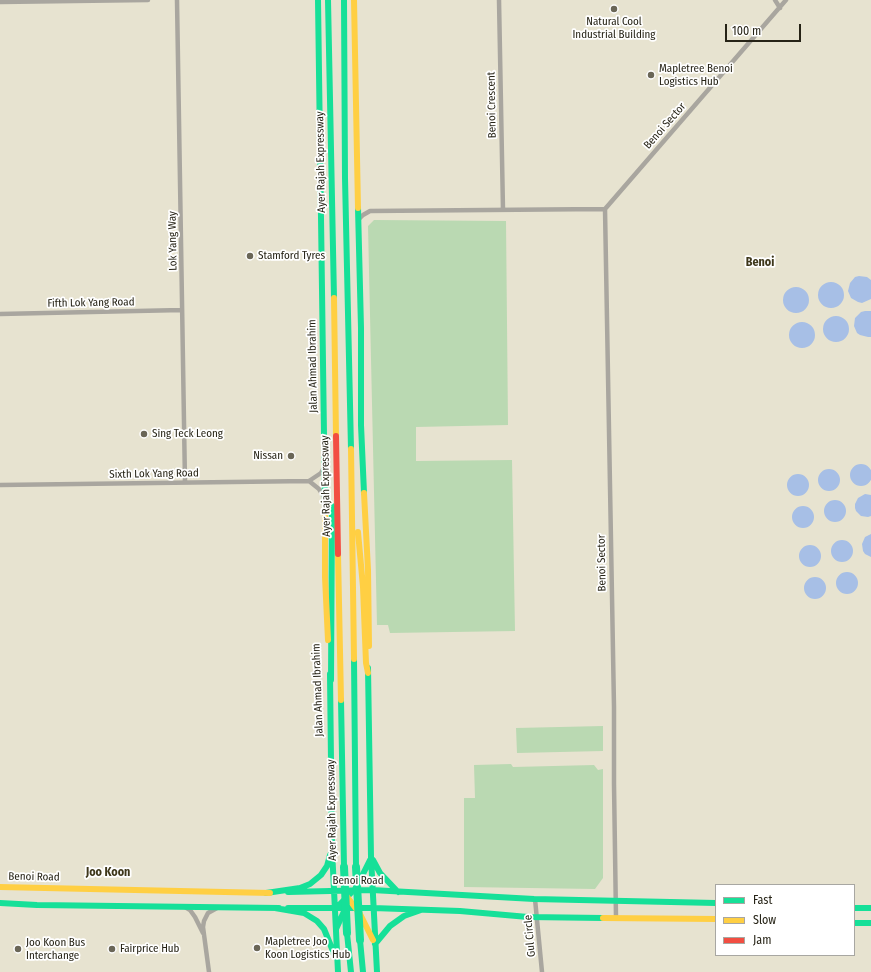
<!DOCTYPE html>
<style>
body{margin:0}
#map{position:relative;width:871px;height:972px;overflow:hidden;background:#e7e3d0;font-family:"Fira Sans Condensed",sans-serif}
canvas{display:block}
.legend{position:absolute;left:715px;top:884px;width:140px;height:72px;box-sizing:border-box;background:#fff;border:1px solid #a8a7a2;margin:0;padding:5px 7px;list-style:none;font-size:12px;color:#262316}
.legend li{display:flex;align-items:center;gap:8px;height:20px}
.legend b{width:20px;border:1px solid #a8a7a2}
.scale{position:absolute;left:725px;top:24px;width:76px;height:18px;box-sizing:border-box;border:2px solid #262316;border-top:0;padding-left:5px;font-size:12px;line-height:14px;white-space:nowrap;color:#262316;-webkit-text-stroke:3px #fff;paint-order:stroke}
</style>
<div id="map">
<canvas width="871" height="972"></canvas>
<ul class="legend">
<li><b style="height:5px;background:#16e098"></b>Fast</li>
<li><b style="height:5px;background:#ffcf43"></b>Slow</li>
<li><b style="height:5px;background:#f24e42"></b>Jam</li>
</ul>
<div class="scale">100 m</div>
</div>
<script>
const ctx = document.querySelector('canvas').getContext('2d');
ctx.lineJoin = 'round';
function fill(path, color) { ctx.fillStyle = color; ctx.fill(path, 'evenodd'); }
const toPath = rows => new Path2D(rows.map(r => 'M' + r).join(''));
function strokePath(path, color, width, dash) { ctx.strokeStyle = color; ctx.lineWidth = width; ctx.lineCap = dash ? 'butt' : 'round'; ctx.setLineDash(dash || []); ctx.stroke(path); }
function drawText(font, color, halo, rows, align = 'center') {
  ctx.font = font + ' "Fira Sans Condensed",sans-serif'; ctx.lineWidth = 3.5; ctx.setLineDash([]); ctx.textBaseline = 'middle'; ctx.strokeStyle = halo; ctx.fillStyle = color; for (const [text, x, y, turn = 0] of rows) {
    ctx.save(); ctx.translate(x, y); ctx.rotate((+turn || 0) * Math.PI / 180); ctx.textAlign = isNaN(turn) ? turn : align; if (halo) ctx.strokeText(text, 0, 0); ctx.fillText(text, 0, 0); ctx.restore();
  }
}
fill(toPath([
 [374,220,506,221,508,425,416,427,416,461,512,460,515,631,390,633,388,625,377,625,368,226],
 [603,726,603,751,517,753,516,728],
 [511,764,513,767,594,765,598,770,603,769,603,878,595,889,464,887,464,798,475,798,474,765]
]), '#bad9b2');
fill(toPath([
 [859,276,867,277,871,280,871,299,862,303,858,302,851,298,848,291,850,283,855,277],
 '818 295a13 13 0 1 1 26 0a13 13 0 1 1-26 0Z',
 '783 300a13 13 0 1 1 26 0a13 13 0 1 1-26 0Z',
 [865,311,871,311,871,337,868,337,860,335,857,333,854,326,855,318,861,312],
 '823 329a13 13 0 1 1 26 0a13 13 0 1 1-26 0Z',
 '789 335a13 13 0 1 1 26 0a13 13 0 1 1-26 0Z',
 '850 475a11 11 0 1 1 22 0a11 11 0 1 1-22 0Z',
 '818 480a11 11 0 1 1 22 0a11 11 0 1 1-22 0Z',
 '787 485a11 11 0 1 1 22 0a11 11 0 1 1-22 0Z',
 [865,494,871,495,871,516,868,517,861,516,856,511,855,508,855,504,858,498],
 '824 511a11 11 0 1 1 22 0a11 11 0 1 1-22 0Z',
 '792 517a11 11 0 1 1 22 0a11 11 0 1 1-22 0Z',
 [871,534,871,557,865,554,863,551,862,544,865,537],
 '831 551a11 11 0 1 1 22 0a11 11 0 1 1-22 0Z',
 '799 556a11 11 0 1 1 22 0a11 11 0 1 1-22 0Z',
 '836 583a11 11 0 1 1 22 0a11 11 0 1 1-22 0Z',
 '804 588a11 11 0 1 1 22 0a11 11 0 1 1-22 0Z'
]), '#a7bfe6');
strokePath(toPath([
 [177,0,185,482],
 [499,0,503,210],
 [775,0,780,8],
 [0,2,148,0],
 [359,219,363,215,370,211,605,209],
 [0,314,182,310],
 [309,481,319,489,324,497],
 [0,485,309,481,321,473,324,468],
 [535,899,542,972],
 [185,907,190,910,195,917,203,933],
 [616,918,614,784,614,707,605,209,786,0],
 [209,972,203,927,204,921,208,913,217,908]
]), '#a9a69f', 4.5);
strokePath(toPath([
 [318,0,325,507],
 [328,0,334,298],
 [344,0,345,178,351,449],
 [358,208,361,328,361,425,364,493],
 [354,659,356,867],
 [368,668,371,857,377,972],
 [330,674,332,849,338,972],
 [331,680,332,506],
 [341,700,344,867],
 [373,860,380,873,398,892],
 [288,892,372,890,534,899,716,903],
 [266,893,300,888,310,884,321,875,327,866,330,855],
 [0,903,37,905,279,908],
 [275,908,304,913,317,921,324,929,335,956],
 [288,908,373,908,460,911,528,917,603,918],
 [336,908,356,888,370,860],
 [854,908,871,908],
 [854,923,871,923],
 [336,929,346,907],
 [347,933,351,972],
 [360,940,363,972],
 [375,944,390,926,404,916,421,910]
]), '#16e098', 6);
strokePath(toPath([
 [354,0,358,208],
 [334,298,336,436],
 [351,449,354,659],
 [364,493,368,570,369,646],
 [325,507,325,577,328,640],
 [358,532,363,587,366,663,368,673],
 [338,554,341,700],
 [0,887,270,893],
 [345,894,360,914,373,940],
 [603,918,716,919]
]), '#ffcf43', 6);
strokePath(toPath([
 [336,436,338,554]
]), '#f24e42', 6);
strokePath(toPath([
 [344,867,347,933],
 [356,867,360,940]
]), '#16e098', 8);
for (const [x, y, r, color] of [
 [614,9,4,"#6a6657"],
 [651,75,4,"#6a6657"],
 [250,256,4,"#6a6657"],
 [144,434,4,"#6a6657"],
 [291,456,4,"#6a6657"],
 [257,948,4,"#6a6657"],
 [18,949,4,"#6a6657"],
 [112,949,4,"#6a6657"]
]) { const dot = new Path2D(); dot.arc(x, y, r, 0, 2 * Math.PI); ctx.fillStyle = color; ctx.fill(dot); strokePath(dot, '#fff', 1.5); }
drawText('11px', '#262316', '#fff', [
 ["Natural Cool",614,22,"center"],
 ["Industrial Building",614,35,"center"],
 ["Mapletree Benoi",659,69],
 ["Logistics Hub",659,82],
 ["Stamford Tyres",258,256],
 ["Sing Teck Leong",152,434],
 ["Nissan",283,456,"right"],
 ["Mapletree Joo",265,942],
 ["Koon Logistics Hub",265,955],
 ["Joo Koon Bus",26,943],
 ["Interchange",26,956],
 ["Fairprice Hub",120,949]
], 'left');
drawText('11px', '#262316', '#fff', [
 ["Benoi Crescent",492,105,-91],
 ["Benoi Sector",665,126,-49],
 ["Ayer Rajah Expressway",321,162,-91],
 ["Lok Yang Way",173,241,-91],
 ["Fifth Lok Yang Road",91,303,-1],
 ["Jalan Ahmad Ibrahim",313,366,-91],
 ["Sixth Lok Yang Road",154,474,-1],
 ["Ayer Rajah Expressway",326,486,-91],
 ["Benoi Sector",602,563,-91],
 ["Jalan Ahmad Ibrahim",318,690,-92],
 ["Ayer Rajah Expressway",332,810,-91],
 ["Benoi Road",34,877,1],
 ["Benoi Road",358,881],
 ["Gul Circle",530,936,-95]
]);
drawText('bold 12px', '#3e371a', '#fff', [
 ["Benoi",760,263],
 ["Joo Koon",108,873]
]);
</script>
